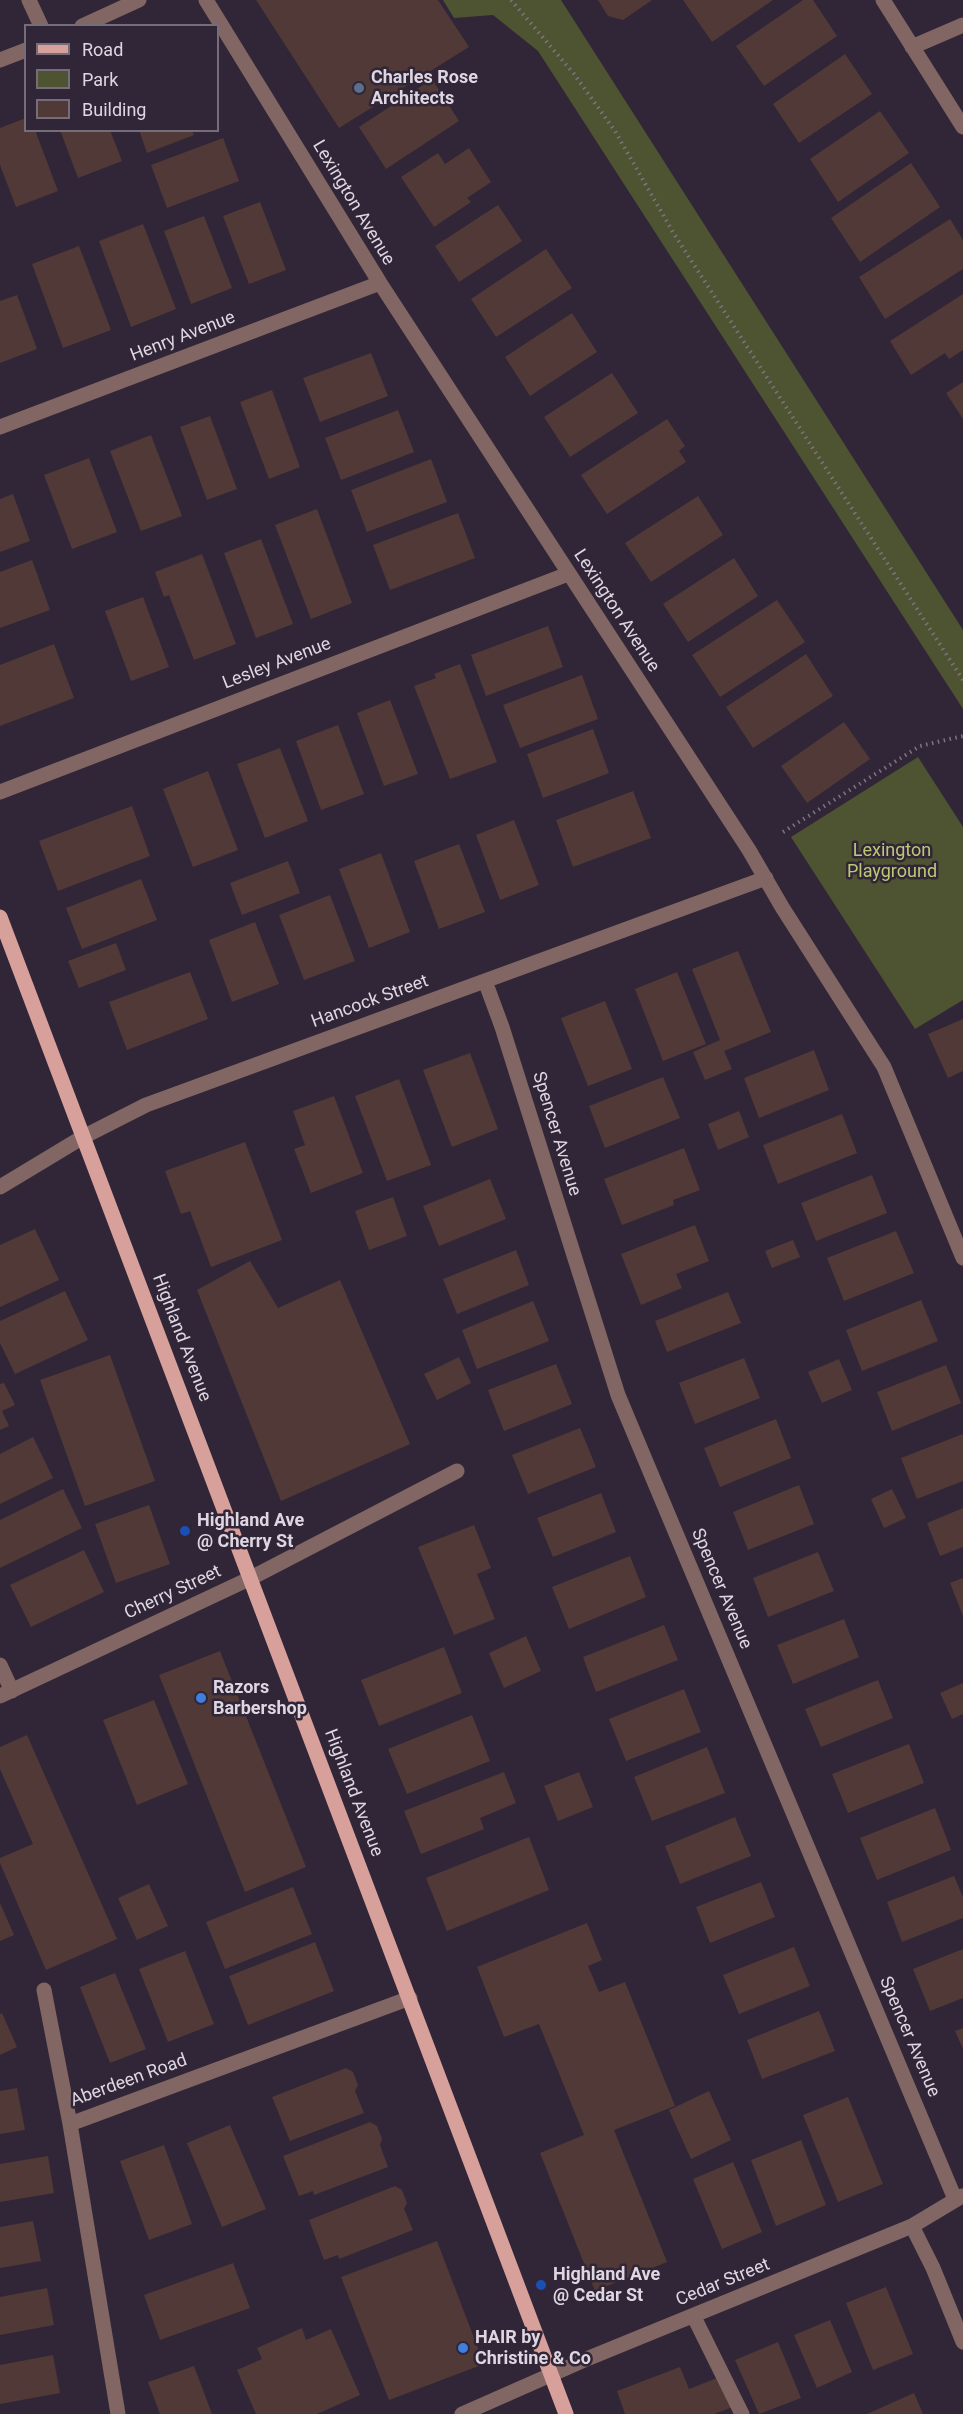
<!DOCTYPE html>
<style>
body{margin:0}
#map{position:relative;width:963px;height:2414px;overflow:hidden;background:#312637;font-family:Roboto,sans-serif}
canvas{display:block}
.legend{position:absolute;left:24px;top:24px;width:195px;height:108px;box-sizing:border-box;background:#312637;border:2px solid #766d7b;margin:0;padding:8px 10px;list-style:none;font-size:18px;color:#ded7e2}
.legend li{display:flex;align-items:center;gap:12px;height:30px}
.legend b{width:30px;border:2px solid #766d7b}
</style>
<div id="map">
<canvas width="963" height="2414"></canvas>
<ul class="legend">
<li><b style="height:8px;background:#d7a09a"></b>Road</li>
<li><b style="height:16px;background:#4e5331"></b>Park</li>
<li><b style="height:16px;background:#503936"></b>Building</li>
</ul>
</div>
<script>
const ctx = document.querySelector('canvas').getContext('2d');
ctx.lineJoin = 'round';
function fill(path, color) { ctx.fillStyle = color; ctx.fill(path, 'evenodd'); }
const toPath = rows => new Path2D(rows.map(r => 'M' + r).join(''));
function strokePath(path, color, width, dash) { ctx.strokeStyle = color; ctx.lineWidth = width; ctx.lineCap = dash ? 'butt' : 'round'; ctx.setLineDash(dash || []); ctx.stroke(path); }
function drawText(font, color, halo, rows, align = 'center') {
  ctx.font = font + ' Roboto,sans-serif'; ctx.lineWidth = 5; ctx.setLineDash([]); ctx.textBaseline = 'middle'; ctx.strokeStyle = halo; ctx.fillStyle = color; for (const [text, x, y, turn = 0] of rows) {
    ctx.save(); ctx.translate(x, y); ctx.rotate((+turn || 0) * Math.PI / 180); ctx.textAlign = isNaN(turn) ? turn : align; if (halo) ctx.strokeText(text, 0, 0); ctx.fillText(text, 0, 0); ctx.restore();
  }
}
fill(toPath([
 [443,0,561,0,963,630,963,709,538,51,493,15,454,18],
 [918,757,963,827,963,1000,915,1029,791,837]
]), '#4e5331');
fill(toPath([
 [256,0,438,0,469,47,339,128],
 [598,0,652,0,623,20,608,16],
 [683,0,773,0,712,42],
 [803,0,813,0,837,36,764,86,736,46],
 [845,54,872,94,799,143,773,104],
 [432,79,459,121,386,169,359,127],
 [880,111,909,153,838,202,810,159],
 [26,118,26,130,35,130,58,191,16,207,0,165,0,128],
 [60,130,110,130,122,161,78,178],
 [139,130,192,130,194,135,147,153],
 [223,138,239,181,167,208,151,165],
 [469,148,491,182,467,198,471,202,434,227,401,177,438,153,445,164],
 [911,163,940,207,860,262,831,218],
 [260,202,286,270,249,284,223,216],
 [498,205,522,241,459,282,435,246],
 [204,216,232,288,191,304,164,231],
 [950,219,963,240,963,269,885,319,859,277],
 [143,224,176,309,131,327,99,241],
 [79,246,111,330,63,348,32,264],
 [546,249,572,288,496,337,471,299],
 [963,294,963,350,949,359,945,353,911,375,890,341],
 [17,295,37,349,0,363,0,301],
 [572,313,597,352,530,396,505,357],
 [371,353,388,396,320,422,303,378],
 [612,373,638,413,570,457,544,417],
 [963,382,963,419,946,393],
 [272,390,300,467,269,479,240,402],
 [398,410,414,452,341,480,325,438],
 [210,416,237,489,207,500,180,427],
 [667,419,685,446,679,451,686,462,607,514,581,475],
 [151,435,182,516,141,531,110,451],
 [89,458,117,532,72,549,44,475],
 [431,459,447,502,367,532,351,490],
 [13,494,30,541,0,552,0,499],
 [698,496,723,535,651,582,625,543],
 [317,509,352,603,311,619,275,525],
 [458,513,475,558,390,590,373,545],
 [261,539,293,624,256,638,224,553],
 [202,554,236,644,194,660,169,595,164,597,155,572],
 [734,558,758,596,688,642,663,604],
 [32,560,50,610,0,628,0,572],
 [143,597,169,667,131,681,105,611],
 [777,600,805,642,720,697,692,655],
 [548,626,563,667,486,696,471,655],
 [54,644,74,698,0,726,0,665],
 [806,654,833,696,753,748,726,707],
 [460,664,497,762,450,779,414,686,436,678,434,674],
 [582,675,598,719,520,748,503,705],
 [390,700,418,774,384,786,357,713],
 [844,722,870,759,807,803,781,766],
 [338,725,364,794,321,810,296,741],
 [593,729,609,773,543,798,527,754],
 [280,748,308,821,265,838,237,764],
 [208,771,238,850,193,867,163,789],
 [633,791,651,838,573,867,556,820],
 [132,806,150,856,58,891,39,841],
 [514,820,539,885,500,900,476,835],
 [459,844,485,912,439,929,414,861],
 [381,853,410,932,369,948,339,869],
 [288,861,300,893,242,915,230,883],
 [141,879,157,920,82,949,66,908],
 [330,895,355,961,304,980,279,915],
 [255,922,279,984,232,1002,209,940],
 [116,943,126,970,79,988,68,961],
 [738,951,771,1032,724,1051,732,1069,705,1080,693,1052,720,1040,692,969],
 [190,972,208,1019,127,1050,109,1002],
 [677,972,706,1044,663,1061,635,989],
 [605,1001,632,1069,588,1086,561,1018],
 [963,1019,963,1071,948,1078,928,1034],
 [814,1050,829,1090,759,1118,744,1078],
 [470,1053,498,1129,452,1147,423,1070],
 [663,1077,680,1118,605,1148,589,1106],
 [399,1079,431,1165,387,1181,355,1096],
 [334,1096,363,1173,311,1193,294,1149,305,1145,293,1111],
 [739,1111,749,1137,718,1150,708,1124],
 [842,1114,857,1153,778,1184,763,1145],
 [245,1142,282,1240,211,1267,190,1211,181,1214,165,1171],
 [684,1148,700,1190,673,1200,674,1205,622,1225,604,1179],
 [872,1175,887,1213,816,1241,801,1203],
 [490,1179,506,1219,439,1246,423,1206],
 [393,1197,407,1236,369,1250,355,1211],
 [695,1225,709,1261,676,1274,682,1288,641,1305,621,1254],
 [35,1229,59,1280,0,1307,0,1245],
 [896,1231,914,1273,844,1301,827,1258],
 [793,1240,800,1257,772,1268,765,1251],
 [516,1250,529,1285,457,1314,443,1279],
 [250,1261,278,1308,340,1280,410,1444,281,1501,197,1290],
 [65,1291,88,1340,15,1374,0,1343,0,1321],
 [728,1292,741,1323,667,1352,655,1321],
 [921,1300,938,1341,862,1371,846,1330],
 [533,1301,549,1341,477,1369,462,1330],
 [110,1355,155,1481,85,1506,40,1380],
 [459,1357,471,1383,437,1400,424,1374],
 [744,1358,760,1398,695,1424,679,1383],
 [839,1359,852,1390,822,1403,808,1372],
 [556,1364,572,1404,504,1431,488,1390],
 [946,1365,961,1403,892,1431,877,1392],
 [4,1383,15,1405,2,1411,9,1426,0,1430,0,1384],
 [776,1419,791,1458,720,1487,704,1448],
 [580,1428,596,1467,528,1494,512,1455],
 [963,1434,963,1481,917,1499,901,1458],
 [33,1437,53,1478,0,1504,0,1454],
 [799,1485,814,1524,748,1550,733,1512],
 [63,1489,82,1528,0,1568,0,1520],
 [892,1489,906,1518,884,1528,871,1499],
 [601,1493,616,1532,553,1557,537,1518],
 [149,1505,170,1564,116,1583,95,1524],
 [963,1508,963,1547,940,1556,927,1523],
 [474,1525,491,1568,477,1574,495,1619,454,1635,418,1547],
 [84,1550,104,1592,31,1627,10,1585],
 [818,1552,834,1591,768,1617,753,1578],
 [630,1556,646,1597,569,1629,552,1587],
 [963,1578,963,1616,950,1583],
 [844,1619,859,1657,793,1684,777,1645],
 [664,1625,678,1660,596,1692,583,1657],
 [526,1636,541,1671,504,1688,489,1653],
 [444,1647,462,1693,379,1726,361,1680],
 [220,1651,306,1867,245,1892,159,1675],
 [878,1680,893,1718,821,1747,805,1709],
 [963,1683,963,1714,952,1719,940,1693],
 [684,1689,701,1732,626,1761,609,1719],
 [154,1700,188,1784,137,1805,103,1720],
 [472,1715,490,1761,407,1794,388,1749],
 [27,1735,117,1939,46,1970,0,1863,0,1858,33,1844,0,1769,0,1747],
 [909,1744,924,1783,848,1813,832,1774],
 [707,1747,725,1793,652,1821,634,1777],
 [504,1772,516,1803,480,1818,484,1829,421,1854,404,1811],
 [579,1772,593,1807,558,1821,544,1786],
 [935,1808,951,1850,877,1880,860,1838],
 [735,1817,751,1856,680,1884,665,1846],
 [529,1837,549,1890,447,1931,426,1878],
 [954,1876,963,1897,963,1918,902,1942,887,1902],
 [761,1882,775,1917,710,1943,696,1907],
 [149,1884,168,1926,137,1940,118,1898],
 [293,1887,312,1934,225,1969,206,1922],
 [0,1903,14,1935,0,1941],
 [587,1923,602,1960,588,1966,599,1992,625,1982,675,2106,614,2130,667,2262,595,2291,540,2153,584,2135,539,2024,504,2037,477,1967],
 [315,1942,334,1991,248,2025,229,1976],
 [794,1947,810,1986,739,2014,723,1975],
 [963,1949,963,1998,930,2011,913,1969],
 [185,1951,214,2024,168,2042,139,1969],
 [115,1973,146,2049,110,2063,80,1987],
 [819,2011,835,2051,762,2079,747,2040],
 [2,2013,17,2047,0,2055,0,2014],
 [963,2028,963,2049,955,2031],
 [346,2068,353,2072,358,2085,355,2091,364,2113,290,2141,272,2097],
 [17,2088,25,2130,0,2134,0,2091],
 [709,2091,731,2140,691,2159,669,2110],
 [848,2097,883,2184,838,2202,803,2115],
 [370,2122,377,2126,382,2139,380,2145,388,2167,314,2195,313,2191,299,2196,283,2156],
 [230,2125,266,2209,222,2227,187,2143],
 [801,2140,826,2205,776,2226,751,2160],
 [164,2145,192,2224,149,2240,120,2161],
 [48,2156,54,2193,0,2202,0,2164],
 [733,2162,762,2232,722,2249,693,2179],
 [395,2186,402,2190,407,2203,404,2209,413,2230,339,2259,338,2255,324,2260,309,2220],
 [33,2221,41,2261,0,2268,0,2227],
 [437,2241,484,2364,389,2400,341,2277],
 [233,2263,250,2308,160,2340,144,2295],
 [886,2287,913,2354,873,2370,846,2303],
 [47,2288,54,2325,0,2335,0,2297],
 [830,2320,852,2372,817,2388,794,2335],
 [302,2328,306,2340,331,2329,360,2395,317,2414,256,2414,237,2370,262,2359,257,2348],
 [778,2342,801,2398,759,2414,735,2360],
 [53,2355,60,2393,0,2404,0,2365],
 [194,2366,212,2414,160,2414,148,2382],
 [680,2367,689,2389,722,2376,733,2407,714,2414,625,2414,617,2391],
 [914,2393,923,2414,867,2414]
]), '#503936');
strokePath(toPath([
 [511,0,574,74,615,131,674,234,963,680],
 [783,832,920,746,963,736]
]), '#7d7482', 4, [1.5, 4.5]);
strokePath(toPath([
 [29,0,41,26],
 [206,0,380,283,749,850,782,907,884,1067,963,1258],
 [883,0,963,127],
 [82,26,139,0],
 [912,47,963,25],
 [0,60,26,50],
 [0,427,380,283],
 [0,792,568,574],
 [485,981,502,1027,618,1395,955,2199],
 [0,1187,83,1137,146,1105,766,878],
 [0,1665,12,1691],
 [0,1696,251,1578,457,1471],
 [44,1990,70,2124],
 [912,2226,933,2268,963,2342],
 [694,2317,742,2414],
 [118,2414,70,2124,410,1998],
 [462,2414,589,2358,912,2226,962,2196]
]), '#816663', 15);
strokePath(toPath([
 [0,917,566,2414]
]), '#d7a09a', 15);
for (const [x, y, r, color] of [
 [359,88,6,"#5c6f8a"],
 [185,1531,6,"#1a4fb4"],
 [201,1698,6,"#3f7fe0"],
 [541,2285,6,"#1a4fb4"],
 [463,2348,6,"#3f7fe0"]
]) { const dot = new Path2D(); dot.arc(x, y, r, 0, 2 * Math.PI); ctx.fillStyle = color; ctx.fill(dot); strokePath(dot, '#312637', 2); }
drawText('bold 18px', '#ded7e2', '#312637', [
 ["Charles Rose",371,78],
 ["Architects",371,99],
 ["Highland Ave",197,1521],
 ["@ Cherry St",197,1542],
 ["Razors",213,1688],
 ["Barbershop",213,1709],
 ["Highland Ave",553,2275],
 ["@ Cedar St",553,2296],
 ["HAIR by",475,2338],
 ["Christine & Co",475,2359]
], 'left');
drawText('18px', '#ded7e2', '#312637', [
 ["Lexington Avenue",353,203,59],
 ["Henry Avenue",183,337,-21],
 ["Lexington Avenue",616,611,57],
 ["Lesley Avenue",277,664,-21],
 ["Hancock Street",370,1002,-20],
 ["Spencer Avenue",556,1134,73],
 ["Highland Avenue",181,1338,69],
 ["Spencer Avenue",721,1589,67],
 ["Cherry Street",173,1593,-25],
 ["Highland Avenue",353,1793,69],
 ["Spencer Avenue",909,2037,67],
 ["Aberdeen Road",129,2081,-20],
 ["Cedar Street",723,2283,-22]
]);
drawText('18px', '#bcc874', '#312637', [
 ["Lexington",892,851],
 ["Playground",892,872]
]);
</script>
